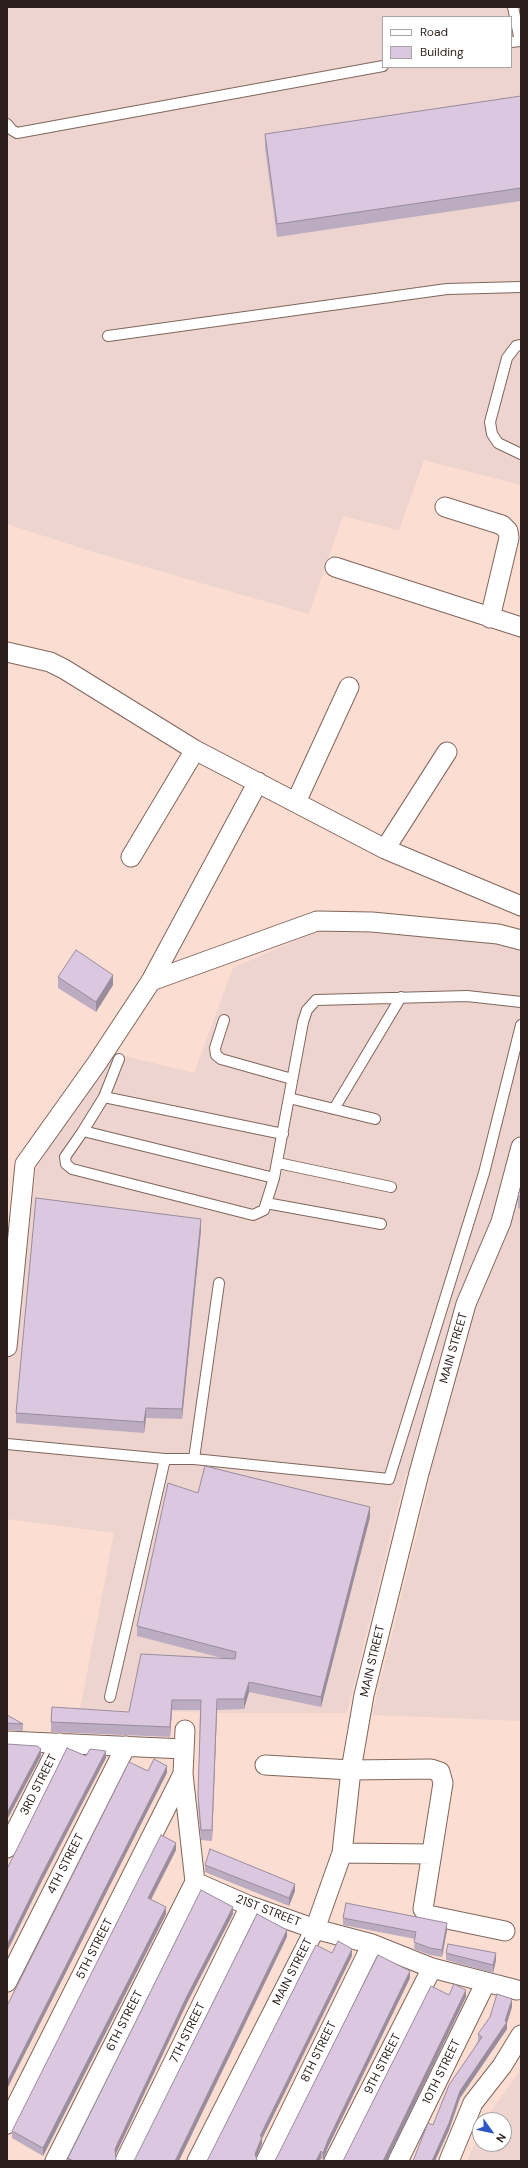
<!DOCTYPE html>
<style>
body{margin:0}
#map{position:relative;width:528px;height:2168px;overflow:hidden;background:#fcddd1;font-family:"DM Sans",sans-serif}
canvas{display:block}
.frame{position:absolute;inset:0;border:8px solid #2a1f1b;pointer-events:none}
.legend{position:absolute;left:382px;top:16px;width:130px;height:52px;box-sizing:border-box;background:#fff;border:1px solid #aaa5a4;margin:0;padding:5px 7px;list-style:none;font-size:12px;color:#2a1f1b}
.legend li{display:flex;align-items:center;gap:8px;height:20px}
.legend b{width:20px;border:1px solid #aaa5a4}
.north{position:absolute;left:472px;top:2112px;width:40px;height:40px;box-sizing:border-box;background:#fff;border:1px solid #aaa5a4;border-radius:50%;rotate:123deg;font-size:11px;font-weight:700;line-height:16px;text-align:center;color:#2a1f1b}
.north::after{content:'';display:block;margin:auto;width:14px;height:18px;background:#2e57c6;clip-path:polygon(50% 0,100% 100%,50% 72%,0 100%)}
</style>
<div id="map">
<canvas width="528" height="2168"></canvas>
<div class="frame"></div>
<ul class="legend">
<li><b style="height:5px;background:#fff"></b>Road</li>
<li><b style="height:11px;background:#dbc8e0"></b>Building</li>
</ul>
<div class="north">N</div>
</div>
<script>
const ctx = document.querySelector('canvas').getContext('2d');
ctx.lineJoin = 'round';
function fill(path, color) { ctx.fillStyle = color; ctx.fill(path, 'evenodd'); }
const toPath = rows => new Path2D(rows.map(r => 'M' + r).join(''));
function strokePath(path, color, width, dash) { ctx.strokeStyle = color; ctx.lineWidth = width; ctx.lineCap = dash ? 'butt' : 'round'; ctx.setLineDash(dash || []); ctx.stroke(path); }
function drawText(font, color, halo, rows, align = 'center') {
  ctx.font = font + ' "DM Sans",sans-serif'; ctx.lineWidth = 3; ctx.setLineDash([]); ctx.textBaseline = 'middle'; ctx.strokeStyle = halo; ctx.fillStyle = color; for (const [text, x, y, turn = 0] of rows) {
    ctx.save(); ctx.translate(x, y); ctx.rotate((+turn || 0) * Math.PI / 180); ctx.textAlign = isNaN(turn) ? turn : align; if (halo) ctx.strokeText(text, 0, 0); ctx.fillText(text, 0, 0); ctx.restore();
  }
}
fill(toPath([
 [7,7,521,7,521,485,424,460,399,530,343,516,309,614,93,552,7,524],
 [383,17,511,17,511,67,383,67],
 [321,929,504,943,521,947,521,1721,372,1715,431,1476,406,1473,347,1713,220,1713,80,1709,114,1533,7,1519,7,1244,27,1248,36,1169,109,1052,194,1073,233,968],
 [521,2069,521,2161,467,2161,480,2132,480,2144,504,2144,504,2120,485,2120]
]), '#eed4cf');
const service = toPath([
 [511,42,520,41,513,7],
 [7,124,12,130,17,133,383,66],
 [108,336,447,289,521,287],
 [521,345,516,346,507,358,490,422,492,434,498,443,521,454],
 [224,1020,215,1048,216,1055,221,1059,292,1079],
 [119,1059,104,1097,283,1134],
 [289,1098,375,1119],
 [334,1109,401,997],
 [83,1131,104,1097],
 [278,1163,391,1187],
 [274,1178,83,1131,65,1157,66,1164,72,1169,253,1215,264,1210,274,1178,303,1022,307,1010,316,1000,467,996,521,1002],
 [266,1203,381,1224],
 [7,1444,165,1459,194,1459,389,1479,484,1173,521,1025],
 [194,1459,219,1283],
 [110,1697,165,1459]
]);
const minor = toPath([
 [445,507,502,525,508,531,509,538,490,618],
 [335,567,521,627],
 [7,652,50,662,64,669,195,750,385,849,521,906],
 [296,802,349,687],
 [385,849,447,752],
 [131,857,195,750],
 [151,981,317,921,372,922,498,934,521,940],
 [7,1347,25,1164,97,1063,151,981,258,782],
 [185,1730,183,1774,195,1882],
 [7,1741,184,1749],
 [265,1765,351,1770,431,1769,440,1772,443,1783,423,1909,428,1915,505,1931],
 [7,1848,60,1743],
 [342,1853,432,1854],
 [195,1882,250,1906,315,1929,372,1944,432,1968,517,1990],
 [7,1982,126,1746],
 [7,2124,183,1774],
 [55,2161,195,1882],
 [125,2161,250,1906],
 [197,2161,315,1929,342,1853,351,1770,364,1695,419,1473,466,1304,501,1222,521,1147],
 [266,2161,372,1944],
 [334,2161,432,1968],
 [398,2161,486,1982],
 [449,2161,473,2103,502,2066,521,2035]
]);
strokePath(service, '#80665c', 12);
strokePath(minor, '#80665c', 21);
strokePath(service, '#fff', 10);
strokePath(minor, '#fff', 19);
fill(toPath([
 [521,96,521,201,277,237,265,147,265,134],
 [58,977,113,985,96,1012,58,988],
 [521,1185,521,1209,518,1208,518,1196],
 [201,1230,182,1419,146,1418,144,1433,16,1423,16,1413],
 [198,1493,370,1517,321,1707,249,1692,244,1709,217,1710,212,1841,201,1840,198,1805,200,1710,172,1710,170,1737,51,1732,51,1722,129,1712,222,1658,137,1636,137,1626],
 [7,1715,23,1724,23,1731,7,1730],
 [176,1850,151,1900,166,1914,43,2156,12,2138,12,2131],
 [205,1865,295,1891,289,1906,205,1872],
 [233,1914,187,2003,115,2155,116,2160,117,2161,68,2161,68,2158],
 [343,1918,447,1930,442,1957,430,1955,414,1949,415,1939,343,1925],
 [446,1953,496,1960,493,1973,446,1960],
 [410,1978,328,2147,323,2160,321,2158,276,2159],
 [512,2007,507,2023,507,2029,460,2098,449,2130,435,2161,413,2161,478,2041,478,2034]
]), '#bcacc1');
fill(toPath([
 [113,975,113,985,96,1012,96,1002],
 [201,1219,201,1230,182,1419,182,1409],
 [146,1408,146,1418,144,1433,144,1422],
 [370,1507,370,1517,321,1707,321,1697],
 [249,1682,249,1692,244,1709,244,1699],
 [217,1699,217,1710,212,1841,212,1830],
 [172,1700,172,1710,170,1737,170,1727],
 [41,1749,41,1756,7,1820,7,1813],
 [106,1751,106,1758,42,1881,7,1952,7,1945,42,1874],
 [167,1766,167,1773,7,2089,7,2082],
 [176,1843,176,1850,148,1905,148,1898],
 [295,1884,295,1891,289,1906,289,1898],
 [166,1907,166,1914,43,2156,43,2148],
 [233,1907,233,1914,187,2003,115,2156,115,2149,187,1996],
 [447,1923,447,1930,442,1957,442,1950],
 [287,1930,287,1937,179,2161,175,2161],
 [352,1949,352,1956,262,2139,262,2144,255,2161,255,2154,260,2136],
 [496,1953,496,1960,493,1973,493,1965],
 [410,1971,410,1978,328,2147,323,2160,323,2153,328,2140],
 [466,1990,466,1997,387,2161,383,2161],
 [512,1999,512,2007,507,2023,507,2029,460,2098,449,2130,435,2161,432,2161,460,2091,505,2021],
 [321,2151,321,2158,320,2161,316,2161]
]), '#998c9d');
const building = toPath([
 [521,96,521,188,277,224,265,134,521,96],
 [76,950,113,975,96,1002,58,977,76,950],
 [521,1185,521,1197,518,1196,521,1185],
 [36,1198,201,1219,182,1409,146,1408,144,1422,16,1413,36,1198],
 [205,1466,370,1507,321,1697,249,1682,244,1699,217,1699,212,1830,201,1830,198,1795,201,1700,172,1700,170,1727,51,1722,52,1707,129,1712,141,1654,235,1659,236,1652,137,1626,168,1483,198,1493,205,1466],
 [7,1715,23,1724,7,1723,7,1715],
 [7,1744,37,1746,41,1749,7,1813,7,1744],
 [67,1748,86,1756,90,1749,106,1751,42,1874,7,1945,7,1869,67,1748],
 [154,1759,167,1766,7,2082,7,2006,129,1762,148,1771,154,1759],
 [161,1835,176,1843,148,1898,166,1907,43,2148,12,2131,161,1835],
 [210,1849,295,1884,289,1898,205,1865,210,1849],
 [201,1890,233,1907,187,1996,115,2149,116,2160,117,2161,73,2161,68,2158,201,1890],
 [346,1903,447,1923,442,1950,430,1948,414,1942,416,1932,343,1918,346,1903],
 [257,1914,287,1930,175,2161,133,2161,135,2159,257,1914],
 [338,1941,352,1949,260,2136,262,2137,255,2154,257,2160,258,2161,207,2161,316,1945,332,1953,338,1941],
 [448,1944,496,1953,493,1965,446,1953,448,1944],
 [378,1955,410,1971,328,2140,323,2153,321,2151,316,2161,274,2161,276,2159,378,1955],
 [454,1984,466,1990,383,2161,343,2161,431,1986,449,1995,454,1984],
 [497,1994,512,1999,505,2021,507,2022,460,2091,449,2123,432,2161,413,2161,428,2123,433,2125,449,2085,482,2037,478,2034,490,2017,497,1994]
]);
fill(building, '#dbc8e0');
strokePath(building, '#998c9d', 1);
drawText('12px', '#2a1f1b', '#fff', [
 ["MAIN STREET",454,1348,-74],
 ["MAIN STREET",373,1661,-77],
 ["3RD STREET",39,1785,-63],
 ["4TH STREET",66,1864,-63],
 ["21ST STREET",268,1911,21],
 ["5TH STREET",95,1949,-63],
 ["MAIN STREET",293,1972,-63],
 ["6TH STREET",125,2021,-63],
 ["7TH STREET",188,2033,-64],
 ["8TH STREET",319,2052,-64],
 ["9TH STREET",383,2064,-63],
 ["10TH STREET",442,2072,-64]
]);
</script>
